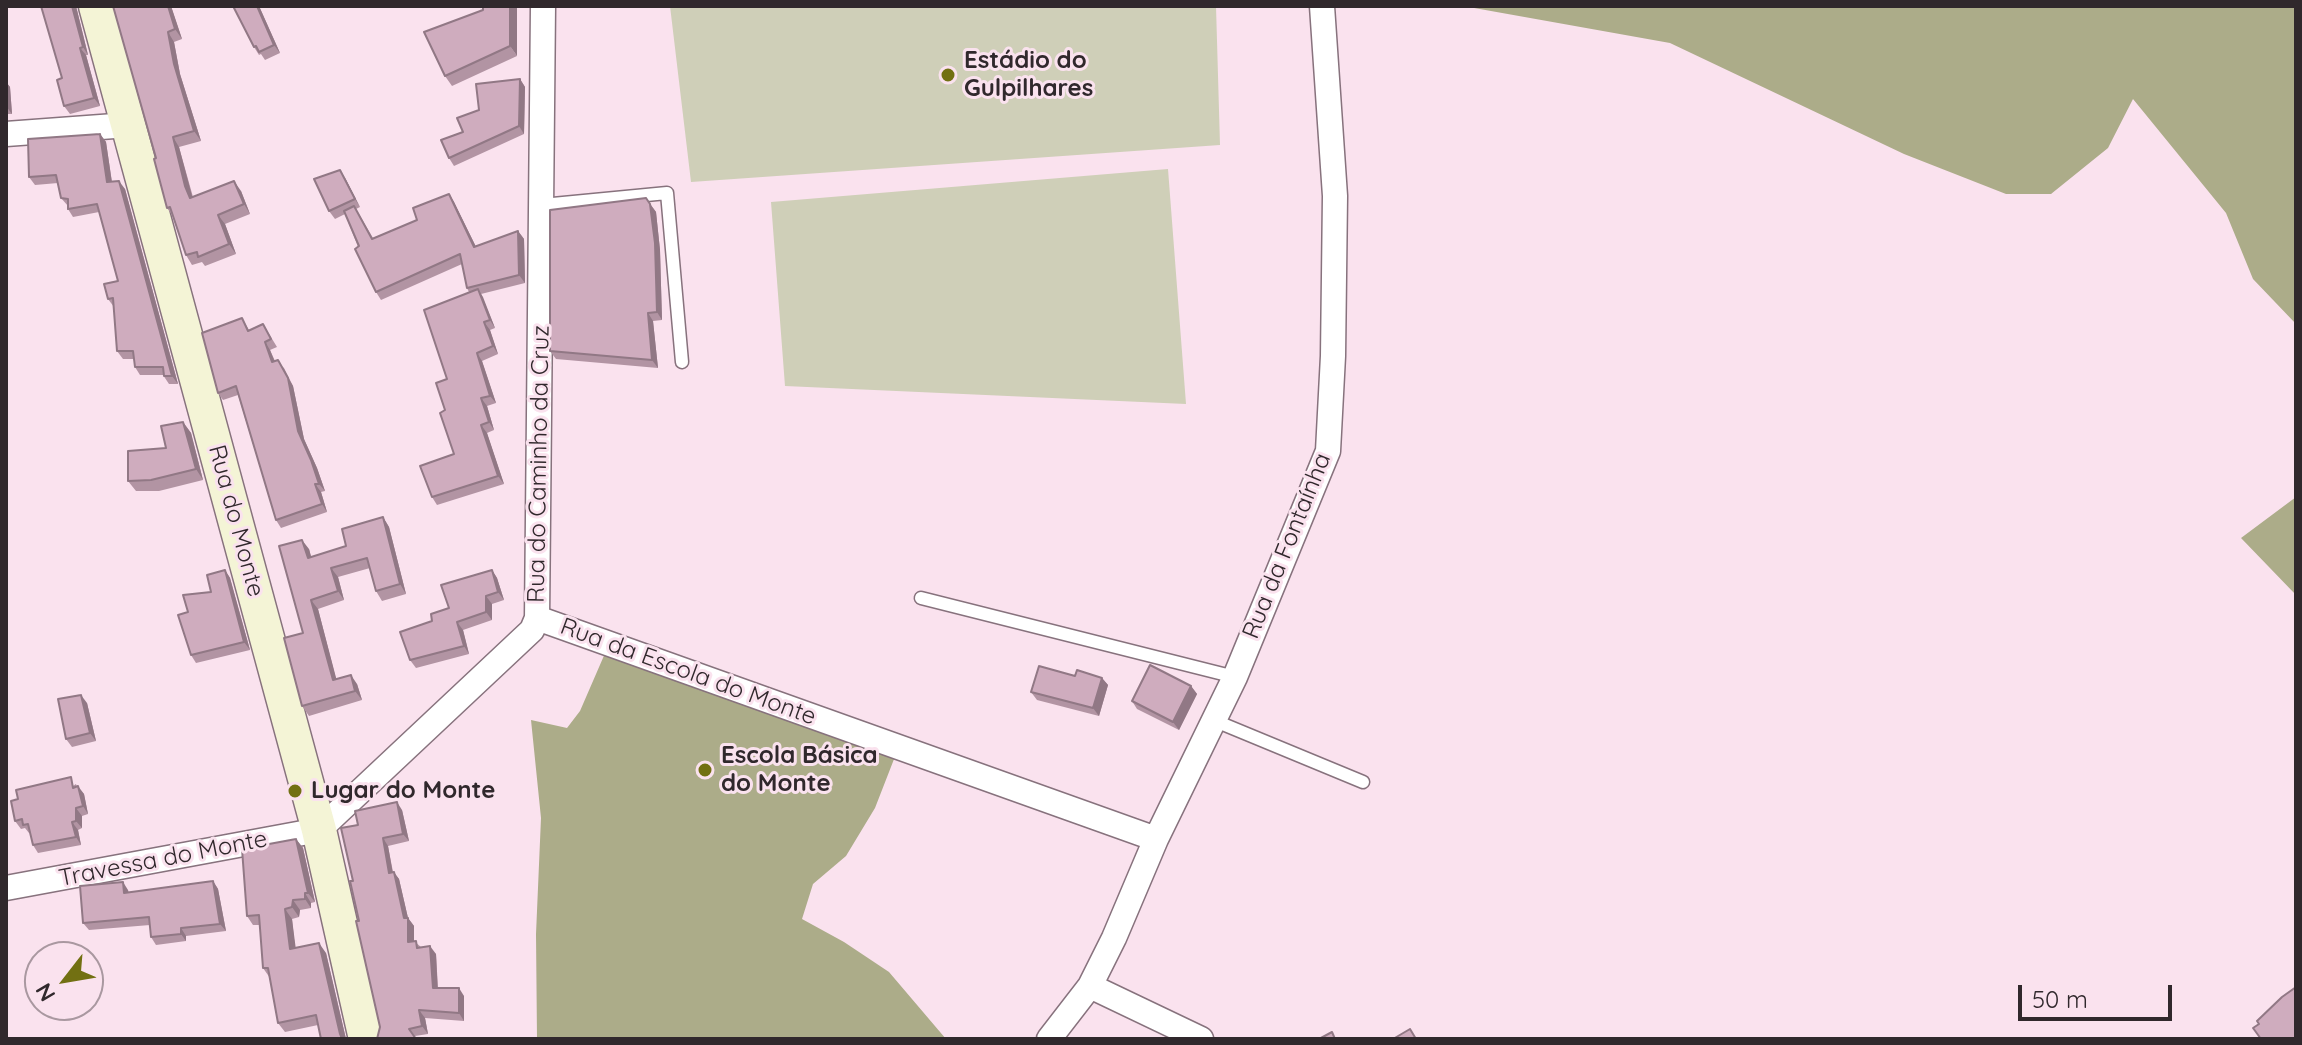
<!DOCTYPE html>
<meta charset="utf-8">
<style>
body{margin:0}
#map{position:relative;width:2302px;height:1045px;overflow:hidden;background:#fae2ee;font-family:Quicksand,sans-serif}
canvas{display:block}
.frame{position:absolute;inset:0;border:8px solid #30282c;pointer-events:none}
.north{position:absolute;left:24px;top:941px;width:80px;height:80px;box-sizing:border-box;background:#fae2ee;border:2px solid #a998a0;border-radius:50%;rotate:239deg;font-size:22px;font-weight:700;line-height:32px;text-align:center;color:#30282c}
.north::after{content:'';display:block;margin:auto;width:28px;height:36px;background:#727012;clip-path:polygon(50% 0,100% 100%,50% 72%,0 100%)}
.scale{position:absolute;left:2018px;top:985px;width:154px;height:36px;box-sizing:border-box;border:4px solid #30282c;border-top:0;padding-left:10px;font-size:24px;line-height:28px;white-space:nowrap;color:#30282c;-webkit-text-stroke:6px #fae2ee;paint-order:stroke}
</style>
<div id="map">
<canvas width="2302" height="1045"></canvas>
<div class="frame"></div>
<div class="north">N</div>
<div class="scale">50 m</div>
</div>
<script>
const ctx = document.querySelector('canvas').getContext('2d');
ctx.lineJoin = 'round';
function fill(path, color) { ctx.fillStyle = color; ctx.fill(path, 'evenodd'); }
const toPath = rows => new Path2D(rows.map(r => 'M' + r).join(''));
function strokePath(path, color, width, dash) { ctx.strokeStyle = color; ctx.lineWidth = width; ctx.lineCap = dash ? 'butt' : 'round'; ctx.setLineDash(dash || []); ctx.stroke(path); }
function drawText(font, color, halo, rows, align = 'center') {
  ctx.font = font + ' Quicksand,sans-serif'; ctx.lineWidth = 6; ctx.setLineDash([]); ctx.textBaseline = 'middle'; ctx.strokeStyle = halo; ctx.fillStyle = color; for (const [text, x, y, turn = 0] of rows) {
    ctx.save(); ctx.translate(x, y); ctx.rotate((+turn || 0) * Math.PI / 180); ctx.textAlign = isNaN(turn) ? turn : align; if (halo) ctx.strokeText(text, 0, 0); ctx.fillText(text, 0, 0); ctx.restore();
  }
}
fill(toPath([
 [670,6,1216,6,1220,145,691,182],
 [1168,169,1186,404,785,386,771,202]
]), '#cfcfb8');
fill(toPath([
 [1463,6,2296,6,2296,324,2253,279,2226,213,2133,99,2108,148,2051,194,2006,194,1904,154,1670,43],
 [2296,497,2296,595,2241,538],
 [606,651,896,754,875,808,846,856,813,884,802,919,844,942,889,972,946,1039,537,1039,536,934,541,818,531,720,567,728,580,711]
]), '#acac89');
const lane = toPath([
 [542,205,667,193,682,362],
 [921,598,1235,677],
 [1213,720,1363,782]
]);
const street = toPath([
 [6,134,128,125],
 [537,618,1156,839],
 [6,888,319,830,532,630,537,618,543,6],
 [1090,986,1201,1039],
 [1049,1039,1090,986,1114,938,1156,839,1235,677,1328,451,1333,356,1335,196,1322,6]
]);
const secondary = toPath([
 [96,6,319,830,366,1039]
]);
strokePath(lane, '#87727d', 15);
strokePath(street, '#87727d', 27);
strokePath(secondary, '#87727d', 37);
strokePath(lane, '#fff', 12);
strokePath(street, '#fff', 24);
strokePath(secondary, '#f4f4d6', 34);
fill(toPath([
 [41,6,76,6,88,55,86,55,100,106,70,114,64,106,62,78],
 [113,6,171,6,182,39,174,42,180,74,201,141,179,147,193,197,241,191,250,214,225,224,236,254,205,266,202,262,192,265,186,255,173,216,167,208,156,158],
 [234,6,259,6,280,53,265,60,261,54,259,55,254,47],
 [483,6,517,56,452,86,445,76,483,10],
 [520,79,525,87,524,134,454,166,449,158,479,110],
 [6,82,10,87,12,114,6,114],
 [100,134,106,142,112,182,125,189,178,384,169,384,163,375,140,375,135,367,134,359,123,359,117,351,114,307,108,299,118,281,99,212,73,217,68,209,68,206,61,198,58,183,35,185,29,177],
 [345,178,360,207,356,209,373,238,417,220,449,194,454,202,476,247,518,231,524,239,525,283,481,294,495,328,490,330,498,354,482,361,496,403,487,406,494,430,487,433,504,484,437,505,432,497,454,454,445,410,447,379,469,292,467,288,462,264,381,300,376,292,345,214,335,219,329,211],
 [646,198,656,212,660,250,662,320,653,321,658,368,556,359,550,351],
 [242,318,249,330,263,324,277,347,270,350,275,361,284,368,293,386,304,439,317,468,325,491,321,492,327,512,281,528,276,520,238,395,223,400,218,393],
 [183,422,191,433,203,480,159,491,136,491,128,481,166,448],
 [383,517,389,527,406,594,382,601,376,591,370,568,338,577,344,600,318,609,336,679,357,684,362,700,309,716,302,706,303,633,309,549,311,557,346,546],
 [225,570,230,578,250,650,196,663,191,655,188,612,211,592],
 [492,570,497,578,504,600,492,604,492,620,463,630,469,654,416,668,410,660,432,621],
 [1075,676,1102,678,1108,685,1099,716,1037,700,1031,692],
 [1191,686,1197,694,1179,730,1137,709,1132,701],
 [87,703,96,741,72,747,66,739],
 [76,784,77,787,84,794,88,814,82,816,82,828,78,830,81,845,38,853,33,845,30,832,29,833,25,828,21,829,15,821],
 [402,810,409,841,388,846,393,872,399,879,408,918,414,926,414,941,421,947,436,954,438,988,464,996,464,1021,425,1018,428,1034,415,1036,416,1039,377,1039,380,1027,359,921,358,825],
 [296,839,303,848,315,902,311,903,311,908,300,910,299,917,292,919,295,948,326,953,346,1039,321,1039,318,1025,285,1032,278,1023,270,978,263,968,260,925,253,925,247,916],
 [213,881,218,889,226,931,186,936,186,941,156,945,151,937,150,925,89,930,83,923,128,890,129,893]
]), '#b294a3');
fill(toPath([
 [72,6,76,6,88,55,83,47],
 [168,6,171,6,182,39,175,29],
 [257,6,259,6,280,53,274,45],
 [510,6,517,6,517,56,510,46],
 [168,32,174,42,180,74,201,141,194,131,174,64],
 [80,48,86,55,100,106,94,98],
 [520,79,525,87,524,134,519,126],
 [6,82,10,87,12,114,6,106],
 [100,134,106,142,113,190,107,182],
 [173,137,179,147,192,196,197,208,190,198,185,186],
 [340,170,345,178,360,207,355,199],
 [119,181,125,189,178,384,172,376],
 [234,181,241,191,250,214,244,204],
 [449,194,454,202,480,255,474,247],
 [650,204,656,212,660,250,662,320,657,312],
 [218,215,225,224,236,254,229,244],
 [518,231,524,239,525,283,519,275],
 [478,289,483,297,495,328,490,320],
 [648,313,653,321,658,368,652,360],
 [484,322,490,330,498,354,493,346],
 [265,342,270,350,278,370,272,362],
 [477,353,482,361,496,403,490,396],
 [278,360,293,386,304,439,317,468,325,491,319,484,298,431],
 [481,398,487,406,494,430,489,422],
 [183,422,191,433,203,480,196,469],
 [481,425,487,433,504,484,498,476],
 [315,484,321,492,327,512,322,504],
 [383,517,389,527,406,594,400,584],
 [302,540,309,549,314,567,308,558],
 [331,568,338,577,344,600,338,591],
 [225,570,230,578,250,650,244,642],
 [492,570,497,578,504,600,498,592],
 [486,596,492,604,492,620,486,612],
 [311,600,318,609,339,689,333,680],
 [457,622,463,630,469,654,464,646],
 [351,675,357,684,362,700,355,691],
 [1102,678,1108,685,1099,716,1093,708],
 [1191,686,1197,694,1179,730,1173,722],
 [81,695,87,703,96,741,90,733],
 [78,786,84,794,88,814,83,806],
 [397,802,402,810,409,841,403,834],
 [76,808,82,816,82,828,76,821],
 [72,822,78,830,81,845,76,837],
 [383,838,388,846,394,880,389,873],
 [296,839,303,848,315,902,308,893],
 [394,872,399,879,408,918,414,926,414,950,408,942,404,918],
 [213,881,218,889,226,931,220,924],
 [123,882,128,890,129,901,124,893],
 [305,893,311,903,311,908,305,899],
 [293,900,300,910,299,917,292,907],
 [285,909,292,919,297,958,290,949],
 [181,928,186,936,186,941,181,934],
 [319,943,326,953,346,1039,342,1039,340,1034],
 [430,946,436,954,438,996,433,988],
 [459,988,464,996,464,1021,459,1013],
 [419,1010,425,1018,428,1034,422,1026]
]), '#917885');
const building = toPath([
 [41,6,72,6,83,47,80,48,94,98,64,106,57,80,62,78,41,6],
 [113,6,168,6,175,29,168,32,174,64,194,131,173,137,185,186,190,198,234,181,244,204,218,215,229,244,198,257,197,252,186,255,170,207,167,208,154,159,156,158,113,6],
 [233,6,257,6,274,45,259,52,256,46,254,47,233,6],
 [483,6,510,6,510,46,445,76,424,32,483,10,483,6],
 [520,79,519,126,449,158,441,140,463,132,457,118,479,110,476,84,520,79],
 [100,134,107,182,119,181,172,376,164,376,163,367,135,367,133,351,117,351,113,298,108,299,104,284,118,281,97,204,68,209,68,199,61,198,56,175,29,177,28,139,100,134],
 [340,170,355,199,329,211,314,179,340,170],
 [449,194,474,247,518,231,519,275,467,288,460,254,376,292,355,249,359,246,344,211,354,206,372,239,417,220,413,208,449,194],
 [646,198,650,204,655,243,657,312,648,313,652,360,550,351,550,210,646,198],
 [478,289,490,320,484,322,493,346,477,353,490,396,481,398,489,422,481,425,498,476,432,497,420,466,454,454,440,413,445,410,436,383,447,379,424,310,478,289],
 [242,318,248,331,263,324,271,339,265,342,272,362,278,360,288,378,298,431,311,460,319,484,315,484,322,504,276,520,236,386,218,393,202,333,242,318],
 [183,422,196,469,151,480,128,481,128,451,166,448,161,426,183,422],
 [383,517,400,584,376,591,367,558,331,568,338,591,311,600,333,680,351,675,355,691,302,706,284,638,303,633,279,546,302,540,308,558,346,546,342,529,383,517],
 [225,570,244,642,191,655,178,615,188,612,183,595,211,592,207,575,225,570],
 [492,570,498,592,486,596,486,612,457,622,464,646,410,660,400,632,432,621,431,614,449,608,441,585,492,570],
 [1150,665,1191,686,1173,722,1132,701,1150,665],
 [1039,666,1075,676,1077,670,1102,678,1093,708,1031,692,1039,666],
 [81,695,90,733,66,739,58,699,81,695],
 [71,777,73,788,78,786,83,806,76,808,76,821,72,822,76,837,33,845,28,824,23,825,22,819,15,821,11,801,18,799,16,790,71,777],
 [397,802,403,834,383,838,389,873,394,872,404,918,408,918,408,942,416,941,417,948,430,946,433,988,459,988,459,1013,419,1010,422,1026,409,1029,416,1039,377,1039,380,1027,356,921,359,921,350,881,353,881,341,828,358,825,355,811,397,802],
 [296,839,308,893,305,893,305,899,293,900,292,907,285,909,290,949,319,943,340,1034,342,1039,321,1039,316,1015,278,1023,268,968,263,968,259,915,247,916,242,849,296,839],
 [213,881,220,924,181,928,181,934,151,937,149,917,83,923,80,886,123,882,124,893,213,881],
 [2296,987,2296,1039,2261,1039,2253,1028,2259,1024,2257,1021,2282,997,2296,987],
 [1410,1029,1416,1039,1393,1039,1410,1029],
 [1332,1032,1335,1039,1319,1039,1332,1032]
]);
fill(building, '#cfacbe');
strokePath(building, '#917885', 2);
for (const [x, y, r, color] of [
 [948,75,8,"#727012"],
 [705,770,8,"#727012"],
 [295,791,8,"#727012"]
]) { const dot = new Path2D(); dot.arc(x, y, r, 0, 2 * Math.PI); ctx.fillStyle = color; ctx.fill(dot); strokePath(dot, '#fae2ee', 3); }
drawText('bold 24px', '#30282c', '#fae2ee', [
 ["Estádio do",964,61],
 ["Gulpilhares",964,89],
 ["Escola Básica",721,756],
 ["do Monte",721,784],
 ["Lugar do Monte",311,791]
], 'left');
drawText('24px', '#30282c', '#fae2ee', [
 ["Rua do Caminho da Cruz",539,464,-89],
 ["Rua do Monte",236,521,75],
 ["Rua da Fontaínha",1287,546,-68],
 ["Rua da Escola do Monte",688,672,20],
 ["Travessa do Monte",163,859,-11]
]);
</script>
